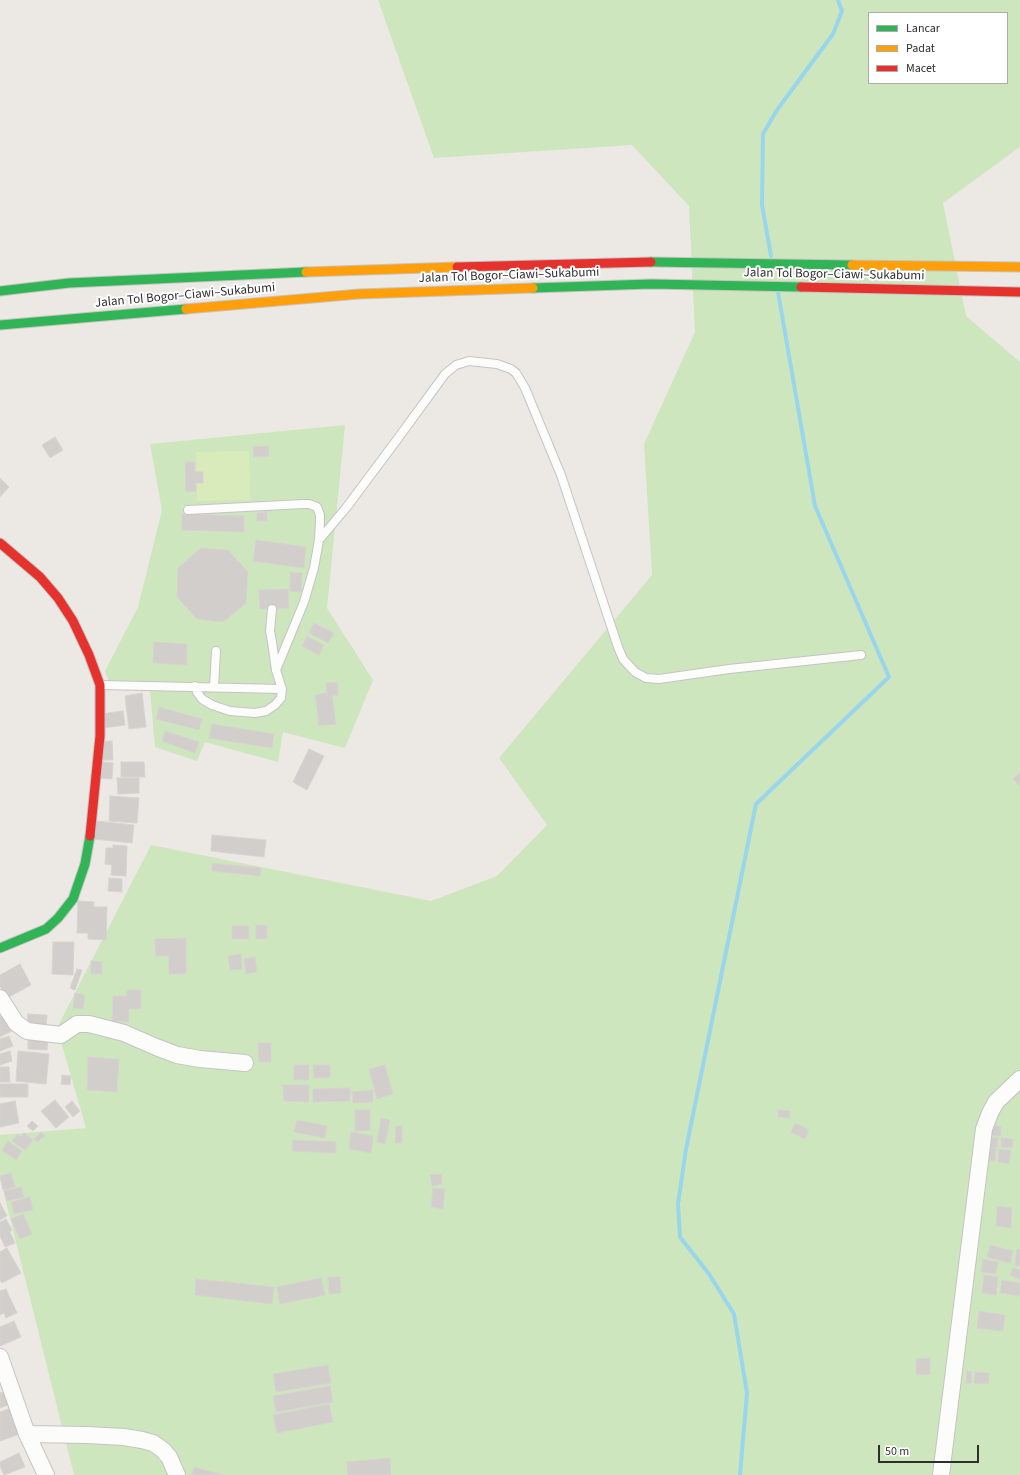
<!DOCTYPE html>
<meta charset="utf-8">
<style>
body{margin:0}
#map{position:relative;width:1020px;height:1475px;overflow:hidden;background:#ece8e4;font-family:"Source Sans 3",sans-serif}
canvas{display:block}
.legend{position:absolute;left:868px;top:12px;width:140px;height:72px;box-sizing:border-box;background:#fff;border:1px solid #ababab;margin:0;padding:5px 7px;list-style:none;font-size:12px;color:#2e2e2e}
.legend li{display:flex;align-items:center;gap:8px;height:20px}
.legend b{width:20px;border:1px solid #ababab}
.scale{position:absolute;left:878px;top:1445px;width:101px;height:18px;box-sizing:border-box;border:2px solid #2e2e2e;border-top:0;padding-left:5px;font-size:12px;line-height:14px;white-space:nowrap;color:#2e2e2e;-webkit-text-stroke:3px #fff;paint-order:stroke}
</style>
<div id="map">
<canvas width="1020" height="1475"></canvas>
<ul class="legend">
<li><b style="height:5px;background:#30b455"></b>Lancar</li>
<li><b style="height:5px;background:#ff9f0a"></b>Padat</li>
<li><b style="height:5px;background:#e5322d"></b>Macet</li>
</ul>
<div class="scale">50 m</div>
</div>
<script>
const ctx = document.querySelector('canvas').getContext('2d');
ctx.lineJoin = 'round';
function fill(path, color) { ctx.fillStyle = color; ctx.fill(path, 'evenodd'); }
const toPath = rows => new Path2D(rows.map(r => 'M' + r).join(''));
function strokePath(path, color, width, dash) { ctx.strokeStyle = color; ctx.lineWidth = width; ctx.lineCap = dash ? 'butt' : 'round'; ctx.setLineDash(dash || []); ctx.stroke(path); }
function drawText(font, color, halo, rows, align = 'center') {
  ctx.font = font + ' "Source Sans 3",sans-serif'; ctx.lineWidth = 4; ctx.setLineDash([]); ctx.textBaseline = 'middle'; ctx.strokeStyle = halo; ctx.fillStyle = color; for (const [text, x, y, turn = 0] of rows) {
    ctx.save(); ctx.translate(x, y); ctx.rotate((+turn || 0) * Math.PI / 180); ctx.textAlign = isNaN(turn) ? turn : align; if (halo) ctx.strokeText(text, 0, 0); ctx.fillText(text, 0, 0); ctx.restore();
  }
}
fill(toPath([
 [378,0,1020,0,1020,147,943,203,966,316,1020,362,1020,1475,74,1475,0,1178,0,1135,86,1128,57,1028,151,845,431,901,497,876,547,825,499,758,652,575,644,444,695,332,689,206,632,145,434,158],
 [869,13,1007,13,1007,83,869,83],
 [345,425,327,608,373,680,345,748,283,732,278,762,205,742,197,761,155,747,150,690,111,688,105,671,138,607,162,510,150,444]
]), '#cee6be');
fill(toPath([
 [249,451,250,500,197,501,196,452]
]), '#d9eabb');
strokePath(toPath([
 [771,256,762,205,763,134,777,110,833,34,842,11,838,0],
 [740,1475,747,1393,734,1314,709,1274,680,1237,678,1204,686,1149,756,804,889,677,815,506,778,292]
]), '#99d6ec', 4);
const building = toPath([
 [55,437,63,450,50,458,42,445,55,437],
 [268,446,269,456,254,457,253,447,268,446],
 [185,462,195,462,195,472,203,472,203,483,196,483,196,491,186,492,185,462],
 [0,478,9,487,0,497,0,478],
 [267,512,267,521,257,521,257,513,267,512],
 [182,514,244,516,244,532,182,530,182,514],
 [256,540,306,547,304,568,253,561,256,540],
 [201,548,228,550,248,572,246,603,223,622,197,619,177,597,178,568,201,548],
 [290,572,302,573,301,592,290,591,290,572],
 [288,589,289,608,260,609,259,590,288,589],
 [314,623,334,633,328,643,309,633,314,623],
 [307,636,324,645,319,655,302,646,307,636],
 [154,642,187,644,187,665,153,663,154,642],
 [337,682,338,695,332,696,336,724,319,726,315,695,327,693,326,683,337,682],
 [142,693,146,727,129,729,125,696,142,693],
 [159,707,202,719,199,730,156,719,159,707],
 [123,711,125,725,103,728,101,714,123,711],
 [212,724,274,734,272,748,209,738,212,724],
 [165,731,199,742,195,753,162,741,165,731],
 [112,741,113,760,102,760,101,742,112,741],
 [309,749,324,756,307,790,293,782,309,749],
 [102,762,113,763,112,779,101,778,102,762],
 [121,762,144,762,145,777,121,777,121,762],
 [1020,772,1020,786,1013,779,1020,772],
 [117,778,139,778,139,793,118,794,117,778],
 [110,796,139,798,137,823,109,821,110,796],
 [96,821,134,825,132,843,94,839,96,821],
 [212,835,266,840,264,857,211,851,212,835],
 [113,845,127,846,126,876,111,875,112,865,105,864,106,848,113,848,113,845],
 [212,863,261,868,260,876,212,871,212,863],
 [109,878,122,879,122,892,108,891,109,878],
 [78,901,94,902,94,907,107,907,106,940,88,939,88,933,77,933,78,901],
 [256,925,267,925,267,939,256,939,256,925],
 [232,926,249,926,249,939,232,939,232,926],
 [186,938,186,974,169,974,169,956,156,956,155,939,186,938],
 [53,942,74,942,73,975,52,974,53,942],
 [241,954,242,969,230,970,228,956,241,954],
 [255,957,257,972,246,974,244,959,255,957],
 [91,961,102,962,102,974,91,974,91,961],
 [20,964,31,985,7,998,0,986,0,975,20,964],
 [77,969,82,970,75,990,70,988,77,969],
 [127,990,141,990,141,1009,129,1009,129,1022,112,1021,113,996,127,996,127,990],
 [75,993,85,995,83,1009,73,1008,75,993],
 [28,1014,47,1015,46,1029,27,1028,28,1014],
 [4,1015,12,1031,0,1037,0,1017,4,1015],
 [9,1036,13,1046,0,1051,0,1039,9,1036],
 [28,1036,48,1037,47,1050,28,1049,28,1036],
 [258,1043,271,1043,271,1062,259,1062,258,1043],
 [10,1051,12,1061,0,1065,0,1054,10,1051],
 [18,1051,49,1054,46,1084,16,1081,18,1051],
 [88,1057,119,1059,117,1092,87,1090,88,1057],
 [294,1065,309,1065,309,1080,294,1080,294,1065],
 [313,1065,330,1065,330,1078,314,1078,313,1065],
 [385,1065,393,1094,377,1099,369,1069,385,1065],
 [0,1067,9,1067,10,1082,0,1082,0,1067],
 [62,1075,71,1076,70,1085,61,1084,62,1075],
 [0,1084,28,1084,28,1097,0,1097,0,1084],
 [283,1085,309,1085,309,1102,284,1101,283,1085],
 [350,1088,350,1101,313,1102,313,1089,350,1088],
 [373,1090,373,1102,353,1103,352,1092,373,1090],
 [55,1100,69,1117,56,1128,41,1111,55,1100],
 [15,1101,19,1123,0,1127,0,1104,15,1101],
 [72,1101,80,1111,73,1117,65,1107,72,1101],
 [355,1110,370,1110,370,1130,355,1131,355,1110],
 [778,1110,790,1111,790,1118,778,1117,778,1110],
 [381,1118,390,1120,385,1144,377,1142,381,1118],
 [297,1120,327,1126,325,1138,294,1132,297,1120],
 [32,1121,38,1126,33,1131,27,1126,32,1121],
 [795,1123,809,1130,805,1139,791,1132,795,1123],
 [396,1126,402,1126,402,1143,395,1143,396,1126],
 [989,1126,1001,1126,1001,1136,988,1136,989,1126],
 [41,1132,45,1136,37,1142,34,1139,41,1132],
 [351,1132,373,1136,371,1153,349,1149,351,1132],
 [24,1133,33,1140,25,1150,12,1141,18,1134,21,1137,24,1133],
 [987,1137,998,1138,997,1148,986,1146,987,1137],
 [1001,1138,1013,1139,1012,1148,1001,1147,1001,1138],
 [293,1140,336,1142,336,1153,292,1151,293,1140],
 [8,1141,22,1151,16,1160,2,1150,8,1141],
 [990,1148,996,1148,995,1161,989,1161,990,1148],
 [999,1149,1011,1150,1009,1164,998,1162,999,1149],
 [11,1173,15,1187,3,1190,0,1176,11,1173],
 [441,1174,442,1184,432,1186,430,1175,441,1174],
 [21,1187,24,1197,7,1201,4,1191,21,1187],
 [433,1188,445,1189,443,1209,431,1207,433,1188],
 [30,1197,33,1210,14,1214,11,1202,30,1197],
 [0,1203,7,1216,0,1220,0,1203],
 [997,1206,1012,1208,1011,1228,996,1226,997,1206],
 [23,1214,32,1234,20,1239,11,1219,23,1214],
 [6,1219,12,1230,10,1232,15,1243,5,1247,0,1236,0,1222,6,1219],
 [990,1245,1013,1251,1010,1263,987,1257,990,1245],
 [7,1248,21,1273,2,1283,0,1280,0,1252,7,1248],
 [1017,1249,1020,1250,1020,1266,1015,1265,1017,1249],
 [983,1259,998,1262,996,1274,981,1272,983,1259],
 [1013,1268,1020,1270,1020,1279,1010,1275,1013,1268],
 [984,1275,998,1277,996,1295,982,1293,984,1275],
 [328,1277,340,1277,341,1293,329,1294,328,1277],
 [321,1278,325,1295,280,1304,277,1287,321,1278],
 [196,1279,274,1287,272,1304,195,1295,196,1279],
 [1002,1280,1020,1283,1020,1296,1000,1293,1002,1280],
 [6,1289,17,1313,6,1318,4,1313,0,1315,0,1291,6,1289],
 [979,1311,1005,1315,1003,1331,977,1328,979,1311],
 [14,1321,21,1337,0,1346,0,1327,14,1321],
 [930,1358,930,1374,916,1375,916,1359,930,1358],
 [328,1365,331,1383,276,1392,273,1374,328,1365],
 [967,1371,972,1372,971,1384,966,1383,967,1371],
 [975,1372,989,1373,988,1384,974,1383,975,1372],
 [330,1386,333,1402,276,1412,273,1396,330,1386],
 [9,1390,13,1403,0,1408,0,1393,9,1390],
 [329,1404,333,1422,277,1433,273,1415,329,1404],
 [11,1408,20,1434,0,1441,0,1412,11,1408],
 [19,1453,25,1467,4,1475,0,1466,0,1462,19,1453],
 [390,1458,391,1475,348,1475,347,1462,390,1458],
 [194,1467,223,1475,192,1475,194,1467]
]);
fill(building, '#d1cecb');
strokePath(building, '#d7d4d0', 1);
const lane = toPath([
 [188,510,303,504,309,504,317,507,320,515,320,521,319,540,314,568,304,602,276,670],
 [319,540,346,508,396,441,445,374,456,365,469,361,497,364,511,369,516,373,525,388,561,475,618,647,623,659,635,672,646,678,659,679,729,669,861,655],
 [101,685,282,689,276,670,272,642,270,631,272,609],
 [195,686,197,692,202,699,212,705,230,711,255,713,266,711,275,705,281,698,282,689],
 [214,687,216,651]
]);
const street = toPath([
 [0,998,16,1023,27,1031,61,1035,77,1024,89,1024,124,1033,156,1047,177,1055,200,1059,245,1063],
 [0,1357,27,1434,46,1475],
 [27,1434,87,1435,124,1437,142,1440,153,1443,163,1450,169,1457,177,1475],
 [941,1475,984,1129,990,1113,996,1102,1020,1079]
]);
const fast = toPath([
 [651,262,852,265],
 [533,288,651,284,801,287],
 [0,291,69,283,306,272],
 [0,325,186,309],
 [0,948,46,929,58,918,73,899,85,864,90,836]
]);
const slow = toPath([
 [852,265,1020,267],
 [306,272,457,267],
 [186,309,359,294,533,288]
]);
const jam = toPath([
 [457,267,651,262],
 [801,287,1020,292],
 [0,543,40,577,58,598,73,621,89,655,100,685,100,736,90,836]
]);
strokePath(lane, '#c5c4c5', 10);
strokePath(street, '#c5c4c5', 18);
strokePath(fast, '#c5c4c5', 11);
strokePath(slow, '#c5c4c5', 11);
strokePath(jam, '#c5c4c5', 11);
strokePath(lane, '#fcfcfb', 8);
strokePath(street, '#fcfcfb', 16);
strokePath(fast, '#30b455', 9);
strokePath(slow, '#ff9f0a', 9);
strokePath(jam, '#e5322d', 9);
drawText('13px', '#2e2e2e', '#fff', [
 ["Jalan Tol Bogor–Ciawi–Sukabumi",834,275,1],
 ["Jalan Tol Bogor–Ciawi–Sukabumi",509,276,-2],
 ["Jalan Tol Bogor–Ciawi–Sukabumi",185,296,-5]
]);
</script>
